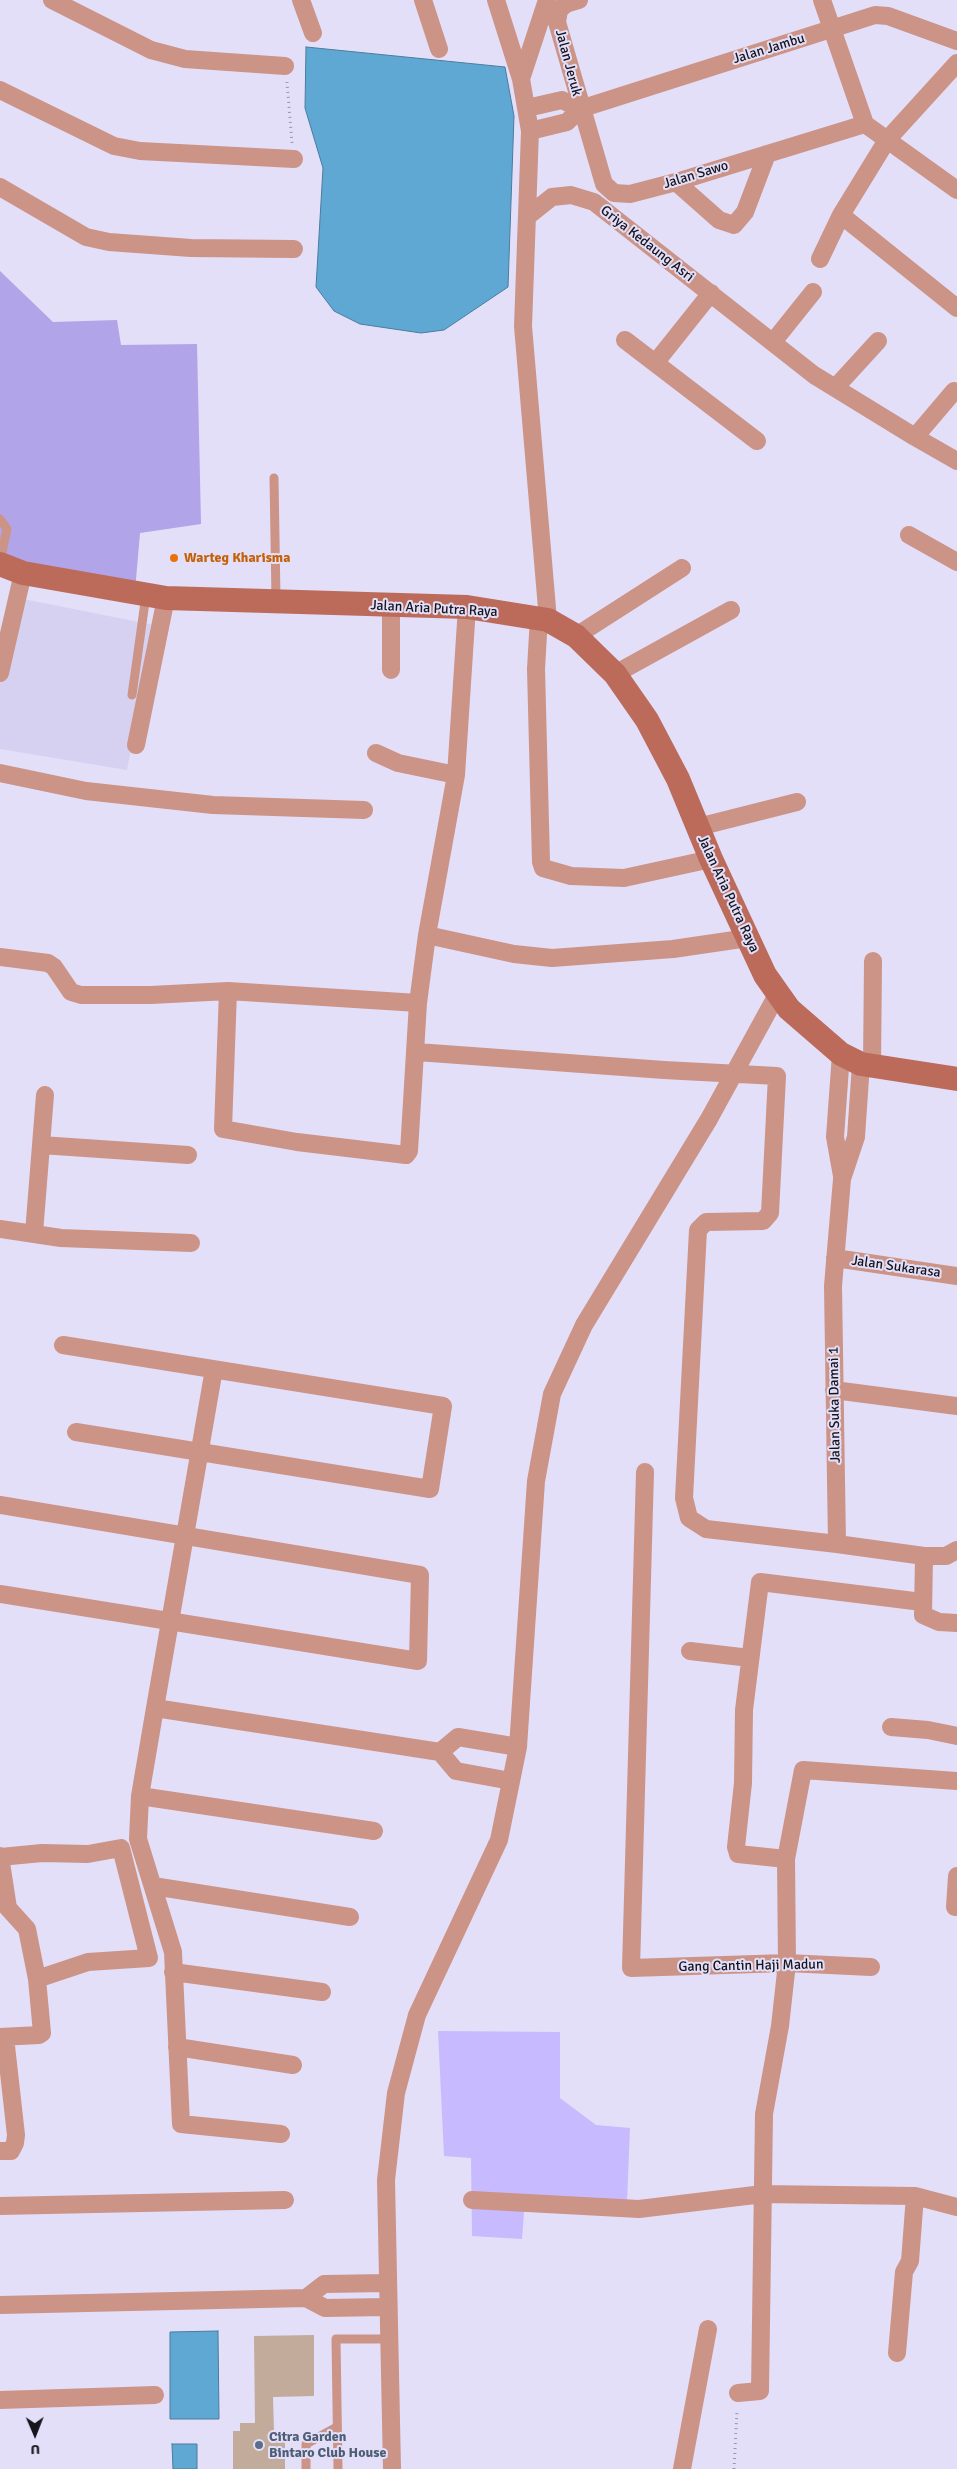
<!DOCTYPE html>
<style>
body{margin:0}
#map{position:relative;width:957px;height:2469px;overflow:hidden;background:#e3dff8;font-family:Signika,sans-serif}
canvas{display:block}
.north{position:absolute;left:10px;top:2409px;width:50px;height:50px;-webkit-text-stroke:4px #e3dff8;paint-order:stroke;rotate:179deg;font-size:14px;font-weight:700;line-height:20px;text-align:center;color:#16141d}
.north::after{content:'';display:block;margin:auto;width:18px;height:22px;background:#16141d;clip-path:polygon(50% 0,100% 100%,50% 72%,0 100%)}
</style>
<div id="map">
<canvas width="957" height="2469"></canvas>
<div class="north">U</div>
</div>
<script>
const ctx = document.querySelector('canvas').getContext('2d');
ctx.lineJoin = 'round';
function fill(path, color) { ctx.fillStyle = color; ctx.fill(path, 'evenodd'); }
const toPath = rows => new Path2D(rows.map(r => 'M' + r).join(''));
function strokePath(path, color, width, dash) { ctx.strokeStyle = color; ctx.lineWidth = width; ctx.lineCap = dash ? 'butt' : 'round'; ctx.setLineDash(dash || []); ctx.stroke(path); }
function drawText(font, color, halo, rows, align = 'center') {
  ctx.font = font + ' Signika,sans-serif'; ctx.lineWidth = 4; ctx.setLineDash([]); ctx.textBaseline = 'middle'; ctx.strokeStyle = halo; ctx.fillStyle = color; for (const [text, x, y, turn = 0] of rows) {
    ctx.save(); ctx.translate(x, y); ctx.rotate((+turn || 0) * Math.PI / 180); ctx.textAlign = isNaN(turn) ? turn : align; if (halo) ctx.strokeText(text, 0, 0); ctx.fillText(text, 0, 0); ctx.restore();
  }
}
fill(toPath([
 [13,597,154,625,127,770,0,749,0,663]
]), '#d7d1f1');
fill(toPath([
 [438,2031,560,2032,560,2098,596,2125,630,2128,627,2202,525,2199,522,2239,472,2236,471,2158,444,2156]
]), '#c8bafe');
fill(toPath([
 [0,271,53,322,117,320,121,345,197,344,201,524,140,533,135,591,0,561]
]), '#b2a4e8');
const water = toPath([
 [306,47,505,67,514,116,508,287,444,330,421,333,360,324,334,311,316,287,323,168,305,108,306,47],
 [218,2331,219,2419,170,2419,170,2332,218,2331],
 [172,2444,197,2444,197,2469,173,2469,172,2444]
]);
fill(water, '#60a8d4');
strokePath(water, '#4a7c9d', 1);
fill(toPath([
 [314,2335,314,2396,273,2397,274,2431,285,2431,285,2469,233,2469,233,2431,240,2431,240,2423,255,2423,254,2336]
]), '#c2ab9b');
strokePath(toPath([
 [287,82,292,143],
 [734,2469,737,2411]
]), '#9996a9', 3, [1, 4]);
strokePath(toPath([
 [274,478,276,599],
 [0,519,7,529,0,561],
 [132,695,146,595],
 [306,2469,306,2444,337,2427],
 [338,2469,336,2339,388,2339]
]), '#cc9387', 9);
strokePath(toPath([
 [52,0,151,50,185,59,285,66],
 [301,0,313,33],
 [423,0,439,49],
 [496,0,521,79,530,131,523,326,548,620],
 [579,0,566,4,559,10,557,22,604,184,614,193,630,194,676,182,865,124],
 [822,0,865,124,957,190],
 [521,79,547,0],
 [0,90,114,146,140,151,294,159],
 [527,108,562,100,580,109],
 [530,131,567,122,580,109,875,15,888,16,957,41],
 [676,182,719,220,734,225,745,212,767,154],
 [0,187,86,237,109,242,191,248,294,249],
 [841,215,957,308],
 [528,216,552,197,571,195,594,202,814,375,915,437,957,461],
 [820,259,841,215,887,140,957,63],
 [625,340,757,441],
 [773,342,813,292],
 [656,362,711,293],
 [835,388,878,341],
 [915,437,954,391],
 [909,535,957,562],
 [539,617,536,669,541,862,543,868,571,876,624,878,711,859],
 [576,636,682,568],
 [391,670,391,605],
 [0,673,23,573],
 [615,674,731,610],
 [136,745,166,598],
 [376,753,398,763,456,775],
 [0,773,86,791,213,805,364,810],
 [698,827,797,802],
 [427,935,514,954,552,958,673,949,748,938],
 [0,957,48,963,54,967,71,992,81,995,151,995,228,991,418,1003],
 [228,991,223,1129,297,1142,406,1155,409,1151,418,1003,427,935,456,775,467,607],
 [417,1052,664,1070,777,1076,770,1213,763,1221,706,1222,698,1230,684,1498,689,1518,706,1529,837,1544],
 [841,1054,835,1137,842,1176],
 [861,1064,856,1137,842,1179,833,1286,837,1544,924,1556,946,1556,957,1550],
 [872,1067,873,961],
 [41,1145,188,1155],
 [0,1229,61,1238,191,1243],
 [34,1233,45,1095],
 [835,1258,957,1276],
 [63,1345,443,1406,430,1489,76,1432],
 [214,1369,155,1708,140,1796,138,1839,173,1952,181,2124,281,2134],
 [834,1390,957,1406],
 [645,1472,631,1968,787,1963,871,1967],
 [0,1505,420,1575,418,1661,0,1594],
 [924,1556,923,1615,939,1622,957,1623],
 [690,1651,750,1658],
 [155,1708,440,1752,456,1771,511,1781],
 [891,1727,928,1730,957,1736],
 [440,1752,458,1737,518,1747],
 [140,1796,374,1831],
 [0,1856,8,1908,27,1929,37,1979,88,1962,149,1958,121,1848,88,1854,42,1853,0,1857],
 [786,1859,738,1854,736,1847,743,1783,744,1710,760,1582,922,1602],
 [153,1886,350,1917],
 [955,1907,957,1876],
 [173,1972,322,1992],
 [0,2037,39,2035,42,2033,37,1979],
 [177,2047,293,2065],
 [0,2151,11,2151,15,2143,16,2135,5,2037],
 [472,2200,639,2209,763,2194,915,2196,957,2207],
 [0,2206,285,2200],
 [306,2298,324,2284,387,2283],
 [0,2305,306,2298,325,2308,387,2307],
 [897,2353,904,2272,910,2261,915,2196],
 [738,2393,760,2391,764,2114,780,2026,787,1963,786,1859,803,1770,957,1781],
 [0,2400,155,2395],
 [392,2469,386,2180,396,2093,417,2015,499,1840,518,1747,536,1481,552,1394,584,1325,709,1119,778,993],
 [682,2469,708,2329]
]), '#cc9387', 18);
strokePath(toPath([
 [0,564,23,573,166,598,467,607,548,620,576,636,615,674,647,720,678,779,711,859,765,975,789,1009,841,1054,861,1064,957,1079]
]), '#bc6b5b', 24);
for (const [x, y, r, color] of [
 [174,558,5,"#e8710a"],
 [259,2445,5,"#5c6f8a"]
]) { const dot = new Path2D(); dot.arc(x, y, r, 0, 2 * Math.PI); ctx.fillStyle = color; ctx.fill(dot); strokePath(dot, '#e3dff8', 2); }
drawText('14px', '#16141d', '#e3dff8', [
 ["Jalan Jambu",769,49,-17],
 ["Jalan Jeruk",568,63,75],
 ["Jalan Sawo",696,175,-17],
 ["Griya Kedaung Asri",647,244,38],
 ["Jalan Aria Putra Raya",434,609,3],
 ["Jalan Aria Putra Raya",728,894,65],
 ["Jalan Sukarasa",896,1267,8],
 ["Jalan Suka Damai 1",835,1405,-91],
 ["Gang Cantin Haji Madun",751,1966,-1]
]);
drawText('bold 14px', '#c56008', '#e3dff8', [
 ["Warteg Kharisma",184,558]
], 'left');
drawText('bold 14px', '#4e5e75', '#e3dff8', [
 ["Citra Garden",269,2437],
 ["Bintaro Club House",269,2453]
], 'left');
</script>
